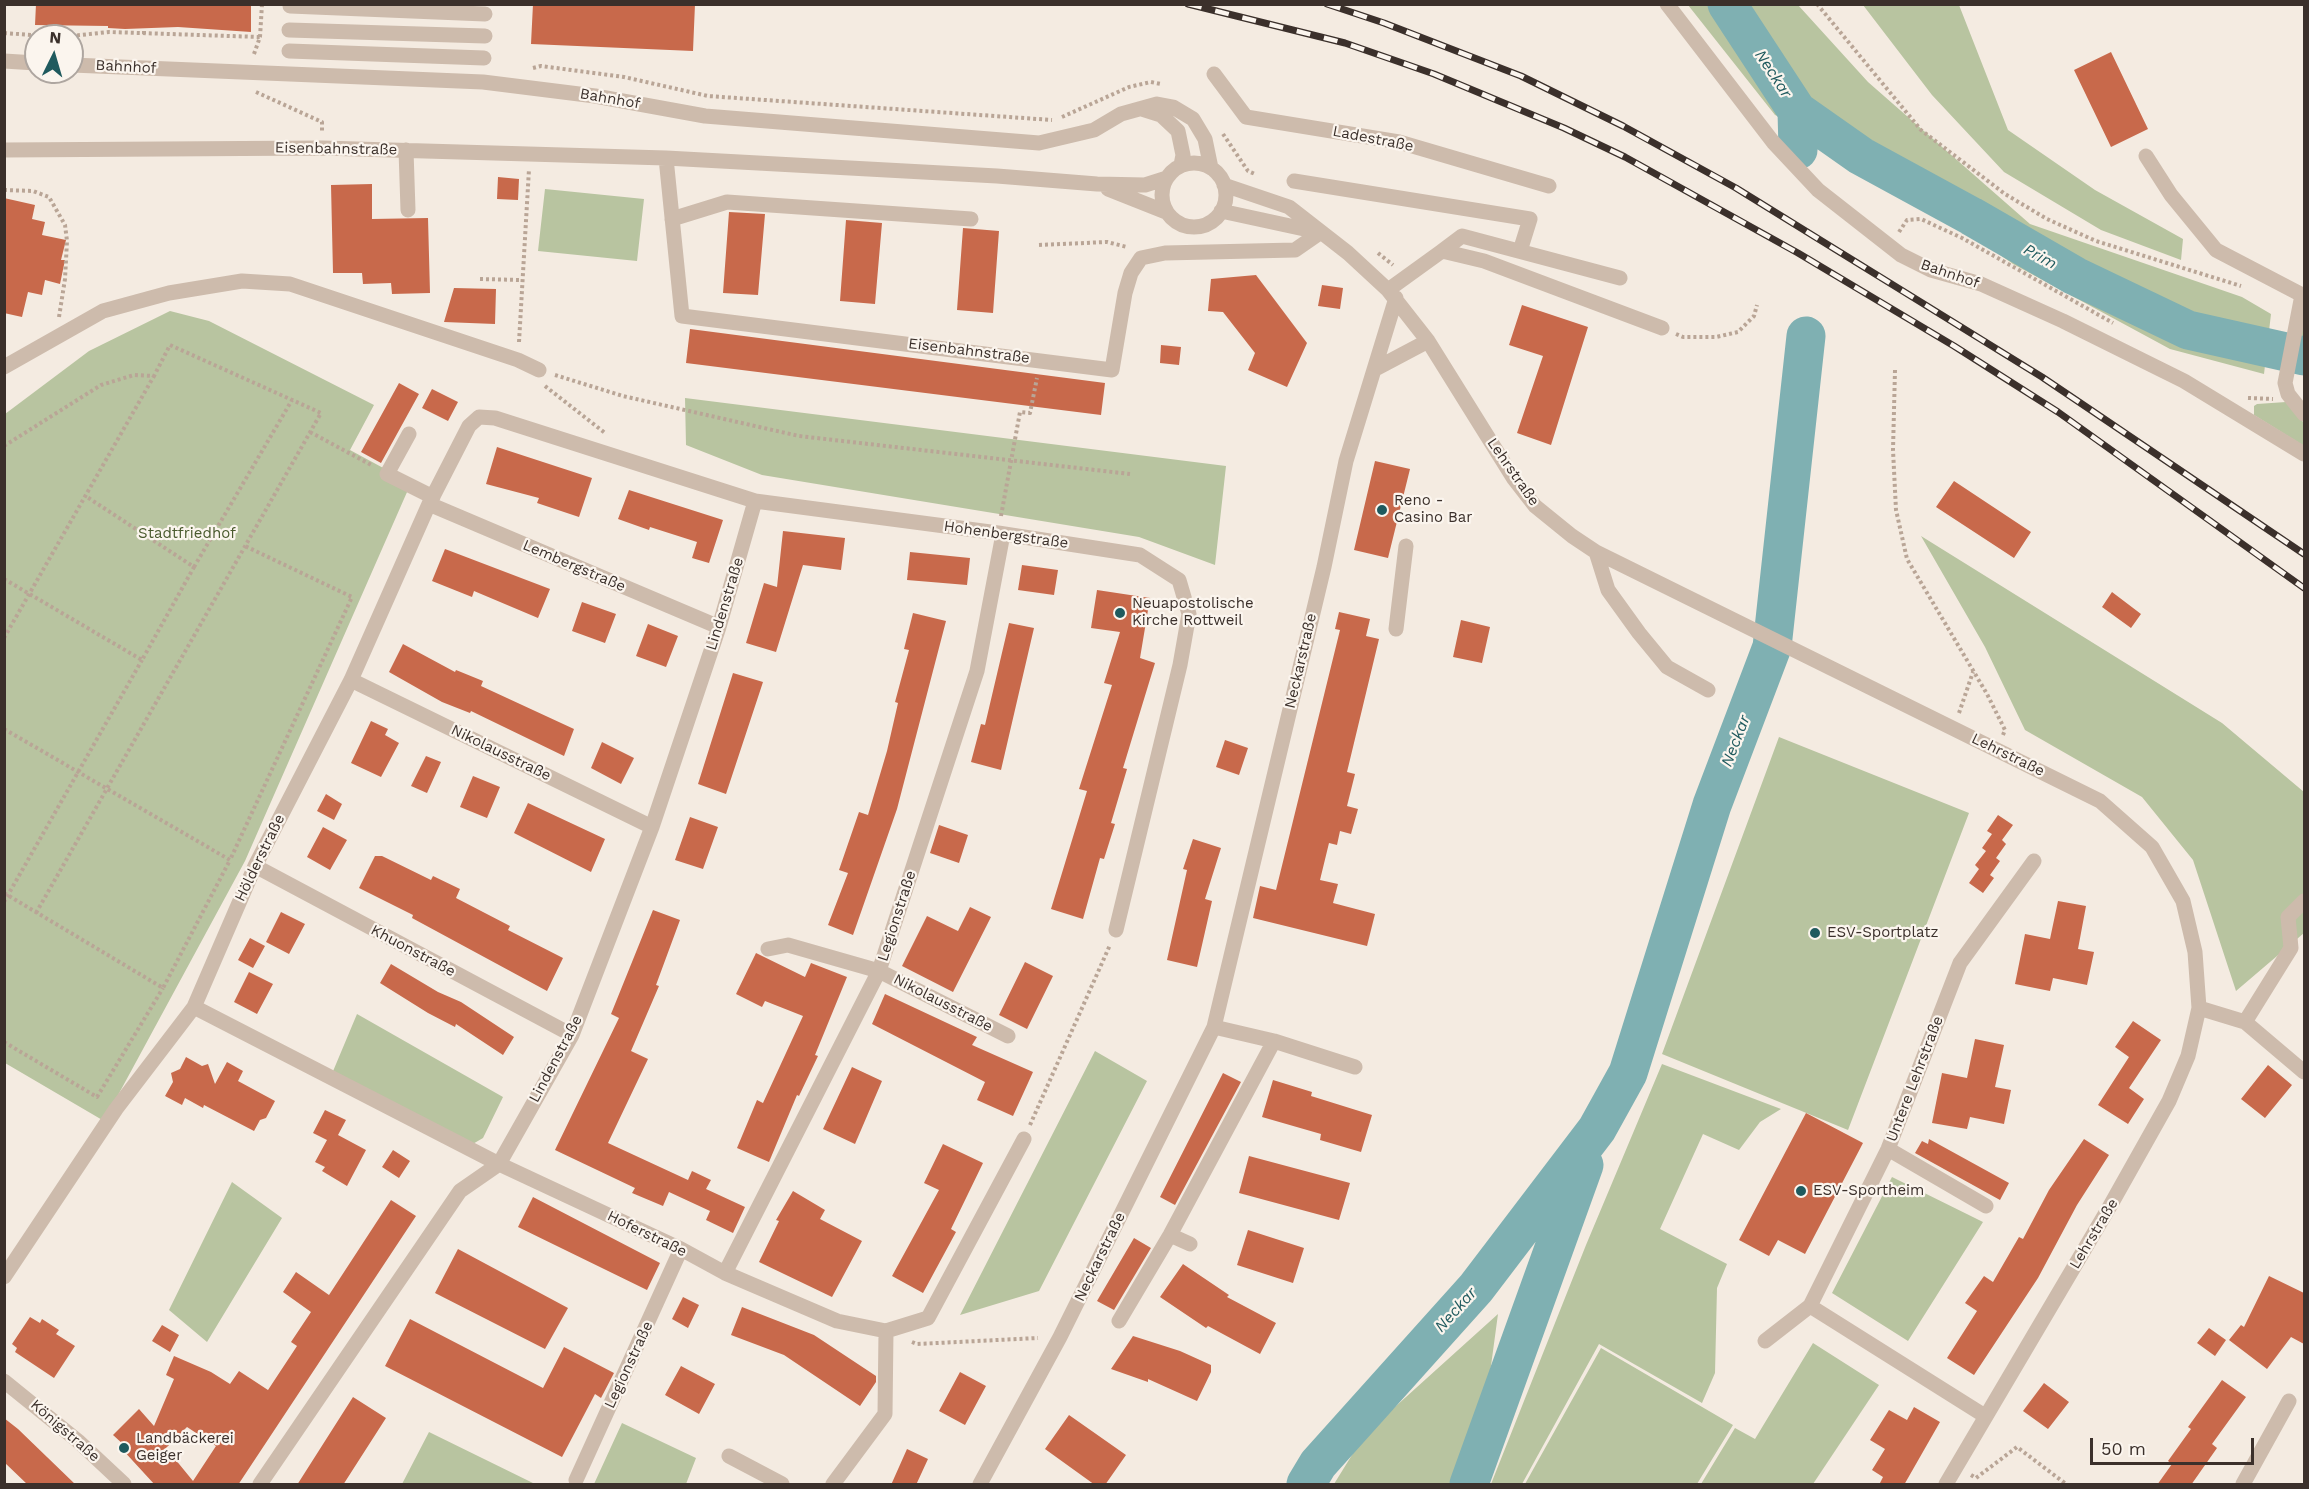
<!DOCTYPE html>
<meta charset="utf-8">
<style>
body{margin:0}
#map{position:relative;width:2309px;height:1489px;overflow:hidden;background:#f4ebe1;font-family:"Work Sans",sans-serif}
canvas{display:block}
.frame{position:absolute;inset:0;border:6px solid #3b302b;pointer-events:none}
.north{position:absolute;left:24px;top:24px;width:60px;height:60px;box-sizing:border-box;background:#fbf5ee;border:2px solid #aea6a0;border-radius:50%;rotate:5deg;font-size:16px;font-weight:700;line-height:24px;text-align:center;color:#3b302b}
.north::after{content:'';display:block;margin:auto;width:21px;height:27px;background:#1f5a5e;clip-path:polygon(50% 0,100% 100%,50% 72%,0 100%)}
.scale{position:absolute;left:2090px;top:1438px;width:164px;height:27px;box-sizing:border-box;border:3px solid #3b302b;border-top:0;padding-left:8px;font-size:18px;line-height:21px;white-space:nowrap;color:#3b302b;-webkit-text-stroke:4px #fbf5ee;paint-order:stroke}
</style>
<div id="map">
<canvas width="2309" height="1489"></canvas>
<div class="frame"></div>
<div class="north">N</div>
<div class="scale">50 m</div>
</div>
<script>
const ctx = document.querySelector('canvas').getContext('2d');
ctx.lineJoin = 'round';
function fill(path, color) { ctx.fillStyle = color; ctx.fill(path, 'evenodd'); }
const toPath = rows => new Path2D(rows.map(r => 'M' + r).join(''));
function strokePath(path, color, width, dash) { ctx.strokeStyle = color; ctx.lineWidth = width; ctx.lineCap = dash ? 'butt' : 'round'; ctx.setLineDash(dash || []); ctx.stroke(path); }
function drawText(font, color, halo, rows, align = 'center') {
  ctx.font = font + ' "Work Sans",sans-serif'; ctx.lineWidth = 4.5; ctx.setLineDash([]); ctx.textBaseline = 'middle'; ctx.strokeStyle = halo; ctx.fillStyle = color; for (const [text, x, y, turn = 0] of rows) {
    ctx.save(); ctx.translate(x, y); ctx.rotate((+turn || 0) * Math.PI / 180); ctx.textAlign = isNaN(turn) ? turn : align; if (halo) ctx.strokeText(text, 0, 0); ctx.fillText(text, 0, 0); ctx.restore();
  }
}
fill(toPath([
 [1688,5,1798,5,1868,82,2030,224,2242,297,2271,314,2264,374,2170,349,2013,264,1837,140,1775,115],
 [1863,5,1959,5,2008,130,2095,190,2183,239,2181,260,2101,230,2004,172,1932,95],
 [545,189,644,199,637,261,538,251],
 [170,311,209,321,374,405,350,450,411,483,245,861,104,1121,5,1063,5,414,89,351],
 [2304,320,2304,373,2293,371],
 [685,398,1226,466,1215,565,1139,537,762,475,686,445],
 [2286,402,2304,423,2304,446,2254,415,2254,406,2257,404],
 [1921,536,2222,723,2304,792,2304,933,2236,991,2193,860,2142,797,2025,730,1985,647],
 [1779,737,1969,813,1848,1130,1662,1054],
 [357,1014,503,1097,483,1138,471,1145,331,1076],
 [1095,1051,1147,1081,1039,1291,960,1315],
 [1662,1064,1781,1109,1760,1122,1739,1150,1703,1134,1660,1229,1727,1264,1717,1288,1715,1373,1702,1403,1599,1344,1522,1484,1491,1484,1586,1245],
 [1892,1177,1983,1222,1908,1341,1832,1293],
 [232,1182,282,1218,207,1342,169,1310],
 [1498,1314,1488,1388,1461,1470,1453,1484,1334,1484,1365,1434],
 [1813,1343,1879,1385,1813,1484,1701,1484,1735,1428,1755,1439],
 [1601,1348,1733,1425,1697,1484,1525,1484],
 [622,1423,696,1458,686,1484,594,1484],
 [429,1432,535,1484,402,1484]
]), '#b8c4a0');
strokePath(toPath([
 [1727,4,1797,111,1798,150],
 [1797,111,1861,156,1971,216,2075,276,2188,330,2304,356],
 [1306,1484,1318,1464,1476,1288,1597,1129,1628,1073,1712,805,1772,647,1806,336],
 [1469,1484,1584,1165]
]), '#7fb0b2', 39);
fill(toPath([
 [36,4,251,4,251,32,178,27,125,29,108,28,108,26,35,25],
 [533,4,695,4,693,51,531,44],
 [2111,52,2148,129,2111,147,2074,70],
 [498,177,519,179,518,200,497,199],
 [372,184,372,219,428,218,430,293,392,294,391,283,363,284,362,273,333,273,331,185],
 [4,198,35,205,32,219,45,222,42,235,66,240,61,260,65,260,60,284,45,280,42,295,28,292,22,317,4,313],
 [729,212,765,214,758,295,723,293],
 [846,220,882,223,875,304,840,301],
 [963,228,999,231,993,313,957,310],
 [1256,275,1307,343,1287,387,1248,370,1255,353,1223,312,1208,311,1211,279],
 [1322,285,1343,288,1340,309,1318,306],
 [454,288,496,289,495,324,444,322],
 [1522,305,1588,327,1551,445,1517,433,1543,356,1509,345],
 [690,329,1105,383,1101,415,686,363],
 [1161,345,1181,347,1179,365,1160,363],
 [399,383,419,394,381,463,361,452],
 [432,389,458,402,448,421,422,408],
 [497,447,592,478,579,517,537,503,539,498,486,484],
 [1375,461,1410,469,1388,558,1354,550],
 [1954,481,2031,532,2014,558,1936,507],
 [629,490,723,520,709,563,692,558,697,542,650,527,649,530,618,519],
 [783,531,845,538,841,570,803,565,776,652,746,643,764,583,777,587],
 [445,549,550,589,538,618,474,591,472,597,432,581],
 [910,552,970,558,967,585,907,580],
 [1022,565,1058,570,1054,595,1018,590],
 [1097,590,1150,598,1140,658,1155,663,1123,768,1127,769,1111,823,1115,824,1104,859,1100,858,1083,919,1051,909,1087,791,1079,789,1112,685,1104,683,1120,632,1091,628],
 [2112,592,2141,614,2131,628,2102,607],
 [582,602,616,614,605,643,572,631],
 [1339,612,1370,619,1366,636,1379,639,1347,772,1355,774,1347,806,1358,809,1351,834,1340,831,1337,845,1329,843,1320,880,1338,884,1333,903,1375,914,1367,946,1253,918,1260,886,1276,890,1340,630,1335,629],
 [913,613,946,621,897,809,853,935,828,925,848,873,839,870,859,812,868,815,887,751,898,703,895,702,909,650,904,649],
 [1461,620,1490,627,1482,663,1453,657],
 [1009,623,1034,628,1001,770,971,762,981,724,985,725],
 [648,624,678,636,666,667,636,656],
 [403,644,455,672,456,670,483,681,481,686,574,729,564,756,471,711,470,713,442,702,389,672],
 [733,673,763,682,726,794,698,784],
 [371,721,388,729,385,735,399,743,381,777,351,763],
 [1225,740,1248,748,1239,775,1216,767],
 [602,742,634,758,621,784,591,768],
 [426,756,441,762,427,793,411,786],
 [473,776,500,787,487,818,460,807],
 [326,794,342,804,334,820,317,811],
 [528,803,605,839,591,872,514,833],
 [1998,815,2013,825,2002,840,2006,844,1996,858,2000,861,1990,875,1994,878,1983,893,1969,883,1979,869,1975,865,1986,851,1982,848,1992,834,1987,831],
 [690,817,718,827,703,869,675,860],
 [939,825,968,835,959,863,930,853],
 [323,827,347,840,330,870,307,857],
 [1193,839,1221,848,1205,899,1212,901,1197,967,1167,960,1187,870,1183,869],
 [375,856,382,856,431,880,433,876,460,889,456,898,510,926,508,930,563,958,547,991,412,918,413,915,359,888],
 [2058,901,2086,906,2078,949,2094,952,2087,985,2053,978,2050,991,2015,984,2025,934,2050,939],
 [970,907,991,917,953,992,902,966,927,916,958,931],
 [653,910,680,920,656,985,659,986,631,1051,648,1059,608,1143,688,1180,692,1171,711,1180,706,1189,745,1207,733,1233,706,1220,710,1211,669,1192,663,1206,632,1193,635,1188,555,1150,619,1018,611,1014],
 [281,912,305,924,289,954,266,942],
 [250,938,265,946,253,968,238,960],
 [756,953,805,977,811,963,847,977,815,1055,818,1056,799,1096,797,1095,769,1162,737,1148,757,1100,763,1103,803,1016,765,1001,762,1007,736,994],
 [1025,962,1053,976,1027,1029,999,1015],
 [391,964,438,992,461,1002,514,1037,503,1055,456,1024,455,1027,428,1013,380,983],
 [249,972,273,984,257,1014,234,1002],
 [885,994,977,1037,972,1045,1033,1072,1013,1116,977,1100,985,1082,872,1024],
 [2133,1021,2161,1040,2129,1088,2144,1099,2128,1124,2098,1105,2129,1057,2115,1047],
 [1975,1039,2004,1045,1995,1087,2011,1090,2004,1124,1970,1117,1967,1129,1932,1123,1942,1073,1967,1078],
 [186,1057,202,1066,208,1064,215,1084,227,1062,243,1071,238,1081,275,1101,266,1118,260,1120,254,1131,204,1105,203,1108,185,1098,182,1105,165,1096,173,1082,171,1073,180,1069],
 [2268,1065,2292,1085,2265,1118,2241,1099],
 [852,1067,882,1081,855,1144,823,1129],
 [1223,1073,1241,1082,1175,1205,1160,1197],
 [1273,1080,1312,1092,1311,1096,1372,1115,1361,1152,1320,1140,1321,1134,1262,1117],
 [325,1110,346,1120,338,1135,366,1150,347,1186,322,1171,325,1167,315,1162,327,1140,313,1133],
 [1806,1113,1863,1143,1805,1254,1778,1240,1769,1256,1739,1240],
 [1929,1139,2009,1183,2000,1200,1915,1153,1922,1141,1928,1144],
 [2084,1139,2109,1155,2077,1205,2038,1278,1974,1375,1947,1358,1977,1311,1965,1303,1984,1276,1993,1282,2019,1237,2023,1239,2049,1190],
 [943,1144,983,1163,951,1229,956,1232,923,1293,892,1276,939,1190,924,1183],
 [393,1150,410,1161,399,1178,382,1167],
 [1249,1156,1350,1183,1339,1220,1239,1193],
 [793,1191,825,1210,820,1219,862,1241,832,1297,759,1262,779,1221,776,1220],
 [533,1197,660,1263,647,1290,518,1227],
 [391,1200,416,1216,238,1485,155,1485,121,1448,124,1445,113,1435,139,1409,154,1426,174,1379,166,1375,174,1356,211,1372,230,1384,239,1371,268,1390,297,1346,291,1342,311,1312,283,1292,296,1272,329,1295],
 [187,1427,216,1446,193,1481,166,1448],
 [1248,1230,1304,1248,1293,1283,1237,1265],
 [1134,1238,1151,1248,1114,1310,1097,1301],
 [458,1249,568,1308,545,1349,435,1293],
 [1183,1264,1229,1295,1227,1297,1276,1323,1260,1354,1208,1326,1206,1328,1160,1297],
 [2269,1276,2304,1293,2304,1344,2291,1337,2267,1369,2229,1340,2241,1325,2244,1327],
 [683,1297,699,1305,688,1328,672,1319],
 [742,1307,814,1335,876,1376,876,1382,860,1406,784,1355,731,1335],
 [30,1317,40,1323,42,1319,59,1330,56,1334,75,1346,54,1378,15,1352,17,1348,12,1344],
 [410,1319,543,1388,564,1347,614,1373,601,1398,595,1394,562,1457,385,1366],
 [162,1325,179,1335,170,1352,152,1341],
 [2209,1328,2226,1340,2215,1356,2197,1343],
 [1133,1336,1180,1351,1211,1365,1211,1372,1197,1401,1148,1379,1148,1382,1111,1369],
 [681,1366,715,1384,699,1414,665,1395],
 [960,1372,986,1386,965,1425,939,1411],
 [2222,1380,2246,1397,2212,1444,2217,1448,2191,1485,2157,1485,2172,1464,2168,1461,2191,1429,2188,1427],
 [2044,1383,2069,1402,2048,1429,2023,1411],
 [353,1397,386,1418,343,1485,297,1485],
 [1914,1407,1940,1422,1904,1485,1879,1485,1883,1477,1872,1470,1885,1449,1870,1440,1889,1410,1907,1420],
 [1069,1415,1126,1455,1105,1485,1095,1485,1045,1449],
 [4,1418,18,1429,76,1485,28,1485,4,1462],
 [907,1449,928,1459,916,1485,891,1485]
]), '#c8694b');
strokePath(toPath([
 [1817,4,1921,130,2005,194,2047,219,2096,241,2241,286],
 [4,33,45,36],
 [144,34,144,28],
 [71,36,109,32,260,37],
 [254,54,260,37,262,4],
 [533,68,541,66,624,77,708,96,1052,120],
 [256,92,322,122,322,132],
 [1062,117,1129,87,1151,82,1161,84],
 [1223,134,1248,171,1255,174],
 [4,190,33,191,49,197,65,225,67,241,65,279,59,317],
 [1899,232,1907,220,1921,219,1962,238,2113,323],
 [1039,245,1107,242,1127,247],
 [1378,253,1393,265],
 [480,279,521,280],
 [1676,334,1683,337,1716,337,1738,332,1754,316,1757,305],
 [519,342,529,169],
 [1895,370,1893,450,1896,510,1907,559,1987,694,2005,730,2003,735],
 [555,375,623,396,799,436,1130,474],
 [545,386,605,433],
 [2248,398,2273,399],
 [310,432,373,466],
 [4,446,101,385,134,375,154,376,170,345,321,413,36,913],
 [1001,516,1020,412,1030,413,1037,378],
 [194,567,292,400],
 [4,579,142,660,194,567,87,497],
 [4,638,154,376],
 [1959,713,1973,672],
 [4,729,230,860,352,597,245,546],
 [4,893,163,988,230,860],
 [4,902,142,660],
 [4,1042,97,1097,163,988],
 [1030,1125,1110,945],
 [912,1342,917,1344,1038,1338],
 [1971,1475,1976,1478,2017,1447,2066,1484]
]), '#b9a596', 4, [3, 3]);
strokePath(toPath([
 [1667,4,1773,142,1818,190,1901,255,1931,270,1981,284,2063,321,2184,381,2304,454],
 [290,6,485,14],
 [289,30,485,36],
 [289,51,484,58],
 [4,61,36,63],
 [72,65,483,82,595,96,705,116,1039,143,1094,130,1121,114,1157,104,1173,107,1193,119,1205,139,1211,168],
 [1214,74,1246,117,1399,142,1549,186],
 [1142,109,1161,115,1178,131,1183,155,1181,165],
 [4,150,322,148,666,158,997,176,1097,184,1145,185,1167,178],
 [406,150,408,210],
 [2146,156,2171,195,2216,250,2304,296],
 [666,158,682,316,1112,370,1125,293,1131,273,1141,258,1165,253,1295,250,1321,232],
 '1162 195a32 32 0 1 1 64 0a32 32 0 1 1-64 0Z',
 [1294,181,1530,219,1520,251],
 [1224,185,1289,207,1348,253,1388,290,1428,341,1514,479,1535,506,1572,536,1596,552,2100,801,2152,847,2183,901,2195,952,2199,1008,2188,1056,2169,1101,2110,1206,1946,1484],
 [1108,189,1166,212],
 [1221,211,1318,232],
 [672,219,727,202,971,219],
 [1442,251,1462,236,1620,278],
 [1388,290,1442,251,1484,261,1662,328],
 [2302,295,2285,383,2288,394,2304,414],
 [4,367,103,311,169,293,242,281,290,284,518,360,539,370],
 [1377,368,1428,341],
 [409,434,387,474,433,497],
 [429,504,719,627],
 [1596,552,1608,590,1639,633,1667,667,1708,690],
 [1396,629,1406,546],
 [351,680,652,827],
 [255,866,572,1035],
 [768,949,788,945,879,971,1008,1036],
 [194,1007,499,1164,681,1249,725,1273,837,1321,886,1331,928,1318,1024,1139],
 [2199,1008,2245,1022,2304,1072],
 [2245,1022,2291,948,2288,917,2304,901],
 [1214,1027,1274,1041,1355,1067],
 [1888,1149,1986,1206],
 [1170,1235,1190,1244],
 [725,1273,879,971,977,671,1003,534],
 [4,1277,116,1109,194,1007,255,866,351,680,429,504,469,426,479,417,495,418,755,501,998,533,1140,555,1179,580,1189,614,1180,665,1116,930],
 [1119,1321,1170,1235,1274,1041],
 [1765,1341,1810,1306],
 [4,1381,78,1441,124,1484],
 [1985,1416,1810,1306,1888,1149,1960,963,2034,861],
 [729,1456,782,1484],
 [576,1480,681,1249],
 [260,1484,460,1191,499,1164,572,1035,652,827,719,627,755,501],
 [833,1484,885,1414,886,1331],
 [980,1484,1060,1337,1214,1027,1324,567,1346,461,1396,298],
 [2243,1484,2289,1401]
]), '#cdbbac', 15);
const rail = toPath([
 [1188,4,1345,43,1434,74,1564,128,1625,157,1798,253,1954,346,2058,412,2304,588],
 [1327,4,1384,23,1521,76,1623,126,1736,188,2042,377,2304,554]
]);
strokePath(rail, '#3b302b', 7);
strokePath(rail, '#fbf5ee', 4.5, [14]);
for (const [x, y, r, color] of [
 [1382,510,6,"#1f5a5e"],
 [1120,613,6,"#1f5a5e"],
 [1815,933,6,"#1f5a5e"],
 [1801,1191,6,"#1f5a5e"],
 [124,1448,6,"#1f5a5e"]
]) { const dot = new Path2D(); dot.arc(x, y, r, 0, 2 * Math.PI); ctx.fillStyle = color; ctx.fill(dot); strokePath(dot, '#fbf5ee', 2); }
drawText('15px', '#3b302b', '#fbf5ee', [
 ["Bahnhof",126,67,3],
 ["Bahnhof",610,99,10],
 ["Ladestraße",1373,139,11],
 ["Eisenbahnstraße",336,149,1],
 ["Bahnhof",1950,274,19],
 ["Eisenbahnstraße",969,351,7],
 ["Lehrstraße",1513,472,55],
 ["Hohenbergstraße",1006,535,8],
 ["Lembergstraße",574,566,23],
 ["Lindenstraße",725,604,-73],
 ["Neckarstraße",1301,661,-77],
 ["Nikolausstraße",501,753,26],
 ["Lehrstraße",2008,755,26],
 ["Hölderstraße",260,858,-64],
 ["Legionstraße",897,916,-72],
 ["Khuonstraße",413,951,28],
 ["Nikolausstraße",943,1003,27],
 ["Lindenstraße",556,1059,-62],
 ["Untere Lehrstraße",1915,1079,-69],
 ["Hoferstraße",647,1234,26],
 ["Lehrstraße",2094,1234,-59],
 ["Neckarstraße",1100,1257,-64],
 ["Legionstraße",629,1365,-65],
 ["Königstraße",65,1431,41]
]);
drawText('15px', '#3b302b', '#fbf5ee', [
 ["Reno -",1394,501],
 ["Casino Bar",1394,518],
 ["Neuapostolische",1132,604],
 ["Kirche Rottweil",1132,621],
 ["ESV-Sportplatz",1827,933],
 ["ESV-Sportheim",1813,1191],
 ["Landbäckerei",136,1439],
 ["Geiger",136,1456]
], 'left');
drawText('15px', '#4a5a2e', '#fbf5ee', [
 ["Stadtfriedhof",187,534]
]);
drawText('italic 16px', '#1f5a5e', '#fbf5ee', [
 ["Neckar",1773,74,57],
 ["Prim",2040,257,29],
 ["Neckar",1736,741,-69],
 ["Neckar",1456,1310,-48]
]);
</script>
